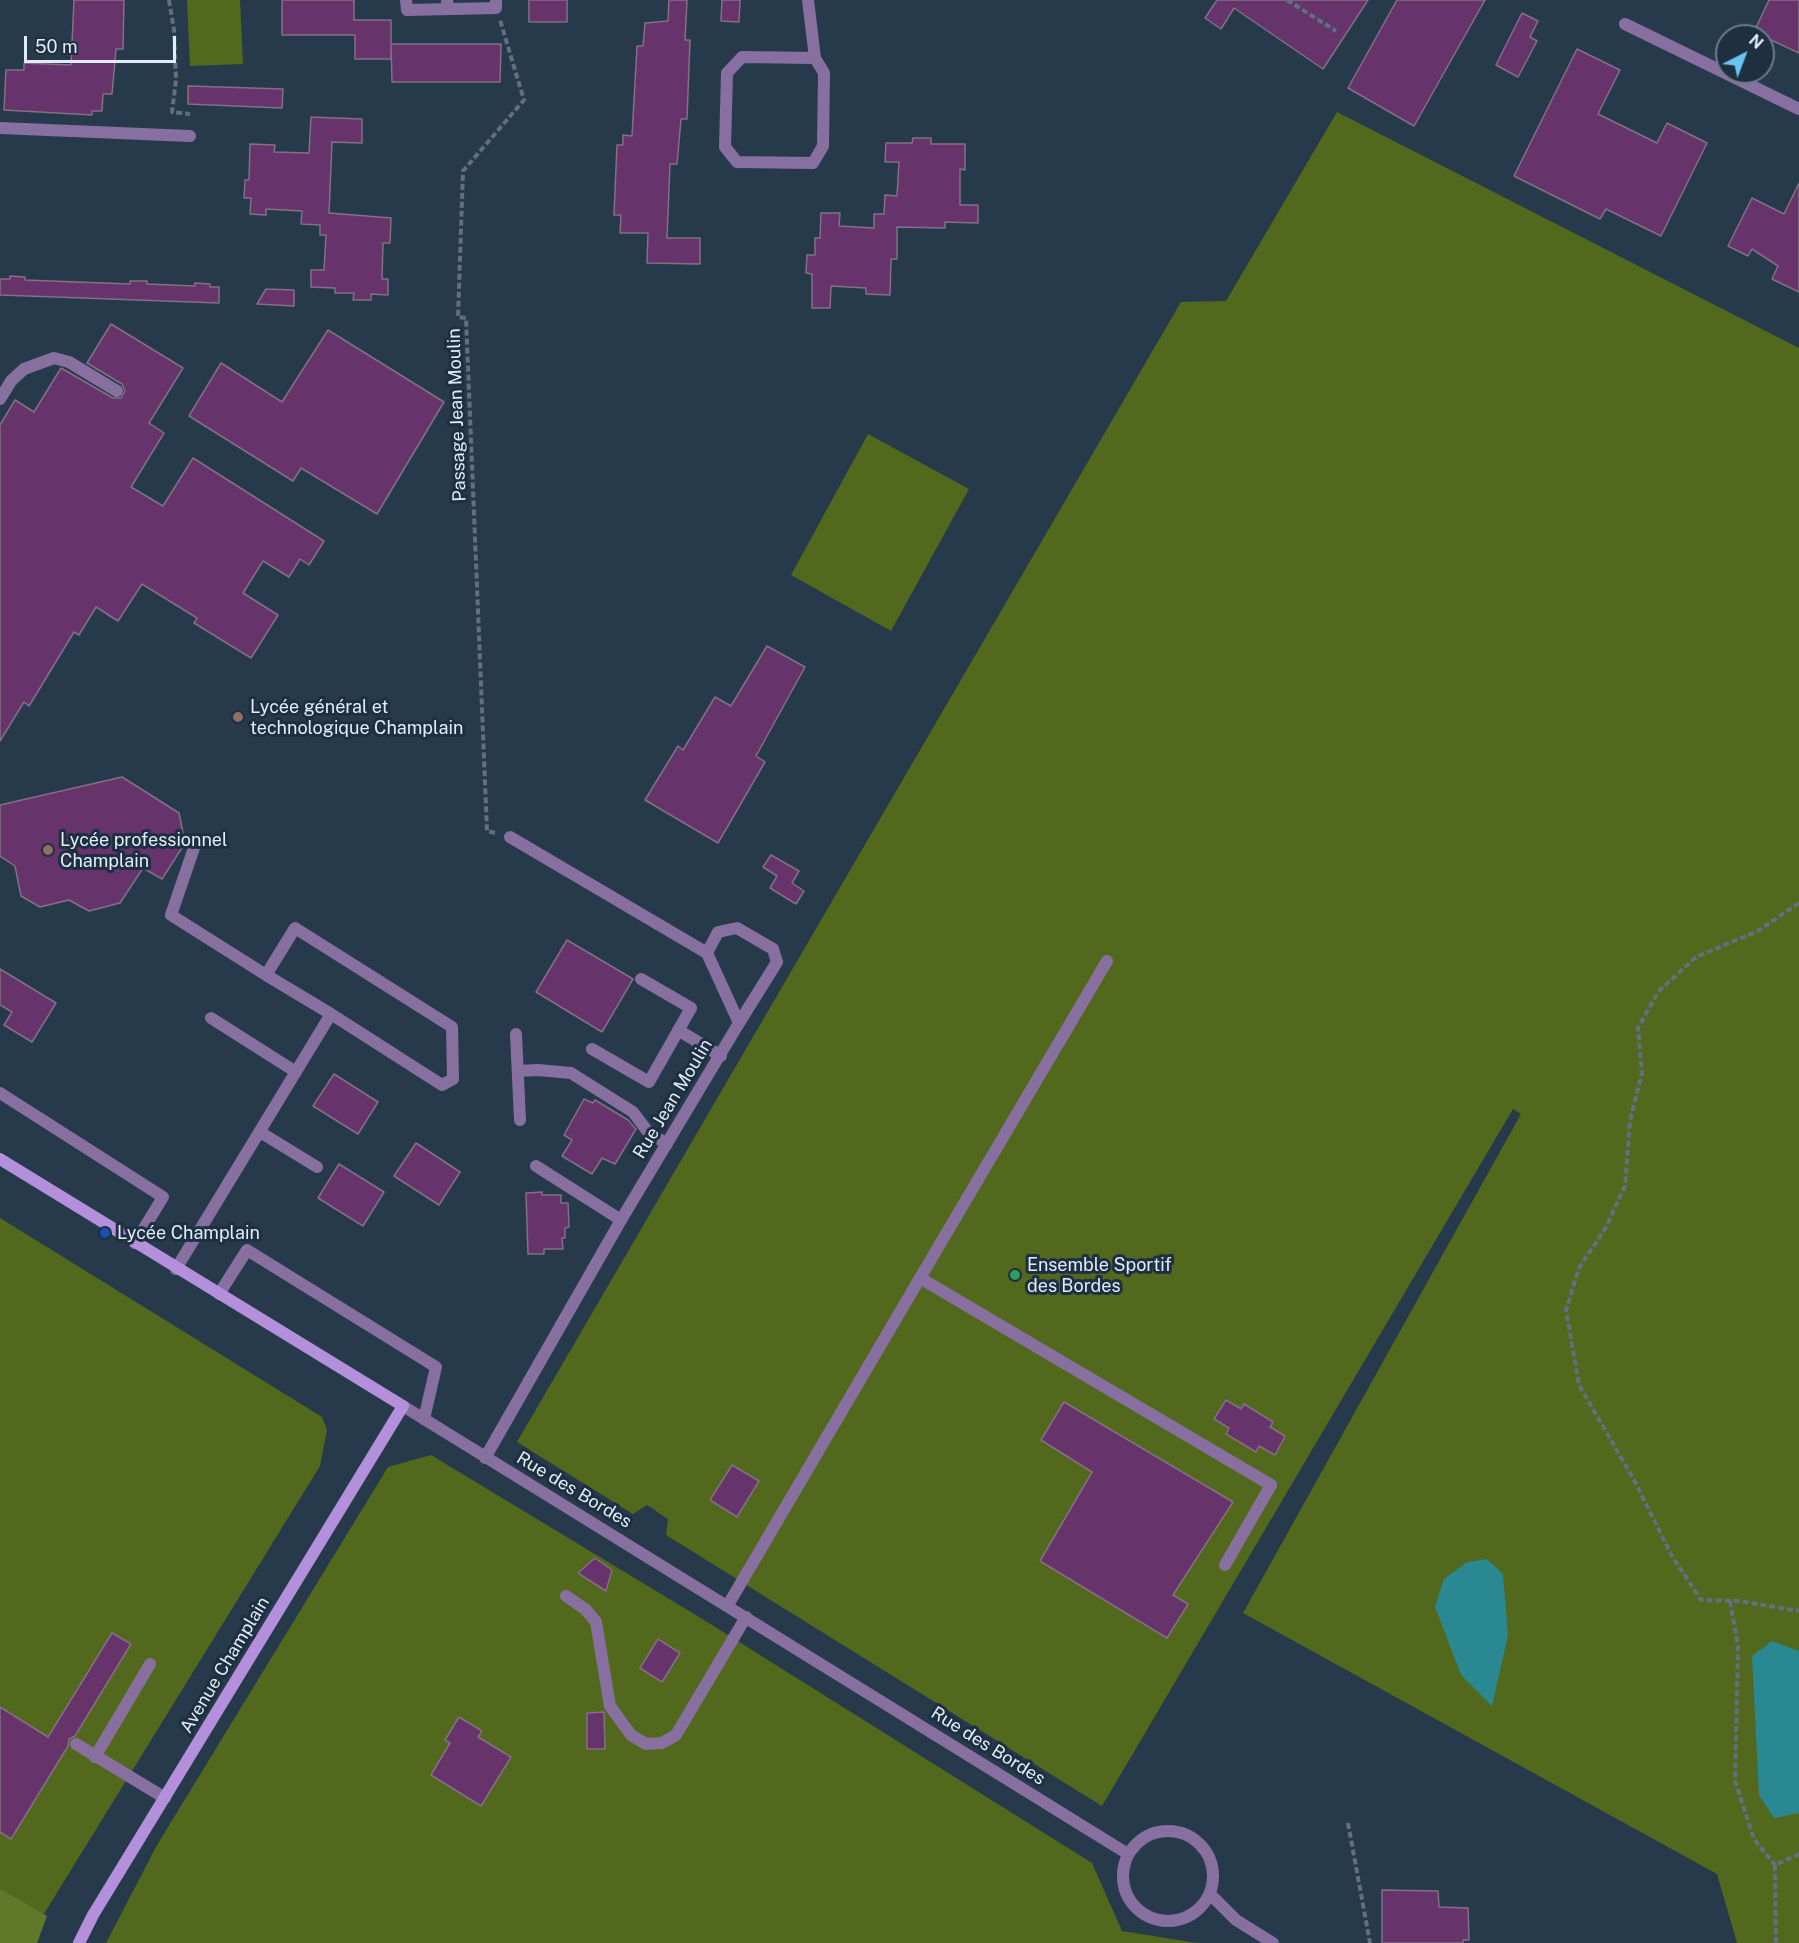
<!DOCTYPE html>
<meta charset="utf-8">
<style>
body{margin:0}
#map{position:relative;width:1799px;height:1943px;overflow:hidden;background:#273a4b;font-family:"Public Sans",sans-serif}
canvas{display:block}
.north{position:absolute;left:1715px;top:24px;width:60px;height:60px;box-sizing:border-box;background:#1d2f41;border:2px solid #6b7b8a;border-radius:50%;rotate:42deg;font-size:16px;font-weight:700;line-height:24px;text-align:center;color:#e1ecf8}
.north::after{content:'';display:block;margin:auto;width:21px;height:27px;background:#6ac3f1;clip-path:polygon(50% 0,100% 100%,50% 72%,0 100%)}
.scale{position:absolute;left:24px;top:36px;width:152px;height:27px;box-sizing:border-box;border:3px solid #e1ecf8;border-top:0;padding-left:8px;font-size:18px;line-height:21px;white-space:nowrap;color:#e1ecf8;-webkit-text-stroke:4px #1d2f41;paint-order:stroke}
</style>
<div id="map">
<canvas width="1799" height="1943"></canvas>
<div class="north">N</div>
<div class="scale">50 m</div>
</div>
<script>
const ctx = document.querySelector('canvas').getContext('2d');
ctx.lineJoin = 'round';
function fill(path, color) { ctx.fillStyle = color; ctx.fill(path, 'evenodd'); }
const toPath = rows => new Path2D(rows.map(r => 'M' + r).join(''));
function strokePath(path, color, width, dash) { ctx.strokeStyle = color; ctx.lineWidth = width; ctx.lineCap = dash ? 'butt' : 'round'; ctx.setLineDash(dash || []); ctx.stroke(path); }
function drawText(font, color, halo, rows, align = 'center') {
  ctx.font = font + ' "Public Sans",sans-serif'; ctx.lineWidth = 6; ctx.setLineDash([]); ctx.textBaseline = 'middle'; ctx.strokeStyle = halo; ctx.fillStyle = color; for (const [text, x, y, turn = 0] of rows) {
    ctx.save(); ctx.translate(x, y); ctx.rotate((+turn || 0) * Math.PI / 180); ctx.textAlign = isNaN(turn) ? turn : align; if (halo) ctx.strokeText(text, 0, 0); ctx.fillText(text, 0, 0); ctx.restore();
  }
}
fill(toPath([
 [187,0,240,0,243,64,190,66],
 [1337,112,1799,348,1799,1943,1737,1943,1717,1874,1243,1613,1521,1114,1513,1109,1102,1806,666,1535,668,1519,647,1505,633,1514,517,1442,1181,302,1226,301],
 [868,434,969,489,891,631,791,575],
 [0,1218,322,1417,327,1430,320,1466,26,1943,0,1943],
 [431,1455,704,1620,1092,1863,1122,1931,1197,1943,106,1943,157,1845,388,1467]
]), '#52681c');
fill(toPath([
 [0,1889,47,1916,37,1943,0,1943]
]), '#607829');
fill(toPath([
 [1487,1559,1503,1574,1508,1635,1492,1706,1461,1675,1435,1607,1444,1579,1467,1562],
 [1772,1641,1799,1651,1799,1813,1774,1818,1759,1795,1752,1656]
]), '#298891');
const building = toPath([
 [74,0,124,0,123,49,116,49,112,94,103,94,102,111,92,111,92,115,4,110,6,70,24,70,24,63,71,65,74,0],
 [282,0,354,0,354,20,391,20,391,59,355,59,355,35,282,35,282,0],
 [529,0,567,0,567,22,529,22,529,0],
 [669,0,687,0,685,40,690,40,687,119,681,119,677,164,670,164,667,238,700,238,700,264,647,263,648,233,620,233,621,215,614,215,617,145,623,145,623,135,632,136,637,46,643,46,645,23,668,21,669,0],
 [722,0,740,0,739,22,721,21,722,0],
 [1217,0,1368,0,1323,69,1234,8,1221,29,1205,18,1217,0],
 [1397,0,1485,0,1414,126,1348,88,1397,0],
 [1769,0,1799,0,1799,53,1754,32,1769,0],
 [1522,13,1538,21,1530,37,1537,41,1518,77,1496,65,1522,13],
 [391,44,501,44,500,82,392,82,391,44],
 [1577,49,1620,70,1598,114,1657,143,1667,123,1707,143,1661,236,1606,209,1600,219,1514,176,1577,49],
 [188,86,283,89,282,108,188,104,188,86],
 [311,117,362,119,362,143,332,142,329,213,391,218,390,243,383,243,382,279,388,279,388,295,371,294,371,300,353,300,354,293,335,293,335,288,311,287,311,270,324,270,326,235,320,235,320,225,301,224,302,211,266,209,266,215,250,214,251,198,244,198,245,180,249,180,250,144,275,145,274,152,309,153,311,117],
 [913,138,931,138,931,144,965,144,965,170,960,169,960,205,978,205,978,223,945,222,945,228,897,227,897,259,891,259,890,295,866,294,866,288,831,286,830,308,812,308,812,274,806,273,807,255,815,255,815,238,820,238,821,213,840,213,839,226,874,228,874,214,884,214,885,195,897,196,899,162,885,162,886,143,912,143,913,138],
 [1799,183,1799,292,1772,279,1778,266,1752,249,1748,256,1728,246,1752,198,1784,214,1799,183],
 [10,276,25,277,25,280,130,284,130,281,147,281,147,284,195,286,195,283,210,284,210,287,219,287,219,303,0,295,0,279,10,279,10,276],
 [266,289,294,290,294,306,257,304,266,289],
 [111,324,183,368,149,423,164,433,131,487,163,506,193,458,324,541,309,565,300,559,289,577,263,561,243,593,278,615,251,658,194,623,197,618,142,584,118,621,96,607,79,635,74,632,29,706,24,702,0,741,0,425,15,400,34,412,61,368,113,398,121,398,125,391,122,384,87,363,111,324],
 [328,330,444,402,377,514,301,468,293,481,189,416,221,363,282,402,328,330],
 [767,646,805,667,756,756,765,762,718,843,645,800,678,746,683,750,715,697,731,706,767,646],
 [122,777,179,813,185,843,162,879,143,868,120,903,89,911,69,900,40,907,21,896,15,866,0,856,0,805,122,777],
 [771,855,799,871,792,883,804,891,796,904,770,888,777,876,763,867,771,855],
 [567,940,633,979,602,1032,536,992,567,940],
 [0,969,56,1003,32,1042,4,1025,12,1012,0,1005,0,969],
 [334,1074,378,1102,358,1134,313,1106,334,1074],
 [584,1099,593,1103,595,1100,628,1120,636,1129,615,1164,602,1158,592,1174,562,1156,572,1140,564,1135,584,1099],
 [416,1143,460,1172,439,1205,394,1176,416,1143],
 [339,1164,384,1192,363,1226,318,1198,339,1164],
 [542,1192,542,1195,561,1195,561,1203,568,1203,569,1227,565,1228,565,1238,562,1238,563,1249,544,1249,544,1254,528,1254,526,1193,542,1192],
 [1226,1400,1241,1409,1244,1404,1273,1422,1270,1427,1285,1436,1275,1455,1259,1446,1256,1452,1226,1434,1229,1428,1214,1419,1226,1400],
 [1064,1402,1233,1502,1173,1595,1188,1604,1167,1638,1040,1561,1092,1472,1041,1440,1064,1402],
 [732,1465,759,1481,737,1517,710,1500,732,1465],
 [595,1558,612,1570,606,1591,578,1573,595,1558],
 [112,1633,131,1644,75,1736,69,1739,68,1746,11,1839,0,1832,0,1707,48,1737,112,1633],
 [658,1639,680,1653,662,1682,640,1668,658,1639],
 [604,1712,605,1749,587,1749,587,1713,604,1712],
 [459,1717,482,1731,478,1737,511,1757,481,1806,431,1775,450,1743,445,1740,459,1717],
 [1382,1890,1438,1891,1439,1907,1468,1908,1469,1940,1463,1940,1463,1943,1382,1943,1382,1890]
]);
fill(building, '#66336b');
strokePath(building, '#837085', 1.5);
strokePath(toPath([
 [169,0,174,30,176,80,172,112,190,114],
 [1287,0,1336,31],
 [495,833,487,831,466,318,458,317,463,171,524,100,500,20],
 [1799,903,1758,931,1696,957,1658,992,1638,1028,1642,1073,1630,1121,1625,1186,1605,1229,1579,1268,1566,1310,1579,1385,1634,1480,1672,1556,1701,1600,1739,1601,1799,1611],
 [1730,1601,1738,1646,1735,1781,1754,1839,1775,1865],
 [1348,1823,1370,1943],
 [1776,1943,1775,1865,1799,1854]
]), '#5f7080', 4, [6, 3]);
strokePath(toPath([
 [406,0,407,10,496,8,496,0],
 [0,128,190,136],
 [0,399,11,381,24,369,54,358,69,362,117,391],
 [194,848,171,915,266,975],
 [707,953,718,932,737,928,773,949,777,962,739,1023],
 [211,1018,296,1072],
 [678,1030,721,1056],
 [516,1034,520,1120],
 [592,1049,649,1082,691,1008,641,979],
 [518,1071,538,1070,571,1073,633,1112,648,1132,667,1144],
 [0,1093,163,1197,135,1243],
 [260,1132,317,1167],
 [536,1166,621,1220],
 [176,1269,331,1014,442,1085,453,1079,452,1027,295,928,266,975,331,1014],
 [920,1278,1107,961],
 [219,1294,247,1250,436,1367,424,1419],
 [1225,1565,1271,1485],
 [566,1596,585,1609,596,1622,610,1706,631,1735,646,1744,662,1743,676,1735,746,1617],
 [76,1744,165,1798],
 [95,1757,150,1664]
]), '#8770a0', 12);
strokePath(toPath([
 [447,0,448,9],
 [808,0,815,58,824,73,823,146,813,163,737,162,725,147,727,73,742,57,815,58],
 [1625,24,1799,109],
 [403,1406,1128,1854],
 [485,1458,621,1220,739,1023,707,953,510,837],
 [728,1605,920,1278,1271,1485],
 '1123 1876a45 45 0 1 1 90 0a45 45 0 1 1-90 0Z',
 [1210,1894,1236,1920,1273,1943]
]), '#8770a0', 12);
strokePath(toPath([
 [0,1159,403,1406,93,1915,79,1943]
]), '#b48fdb', 12);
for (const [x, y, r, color] of [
 [238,717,6,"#8d6e63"],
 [48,850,6,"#8d6e63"],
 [105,1233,6,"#1a4fb4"],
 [1015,1275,6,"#2e9e5b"]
]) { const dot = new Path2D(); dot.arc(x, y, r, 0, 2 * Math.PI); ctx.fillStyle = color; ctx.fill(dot); strokePath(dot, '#1d2f41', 2); }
drawText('18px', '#e1ecf8', '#1d2f41', [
 ["Passage Jean Moulin",457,415,-92],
 ["Rue Jean Moulin",673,1099,-59],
 ["Rue des Bordes",574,1490,31],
 ["Avenue Champlain",225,1665,-59],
 ["Rue des Bordes",988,1746,32]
]);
drawText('18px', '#e1ecf8', '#1d2f41', [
 ["Lycée général et",250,707],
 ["technologique Champlain",250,728],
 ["Lycée professionnel",60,840],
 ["Champlain",60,861],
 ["Lycée Champlain",117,1233],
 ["Ensemble Sportif",1027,1265],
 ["des Bordes",1027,1286]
], 'left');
</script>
